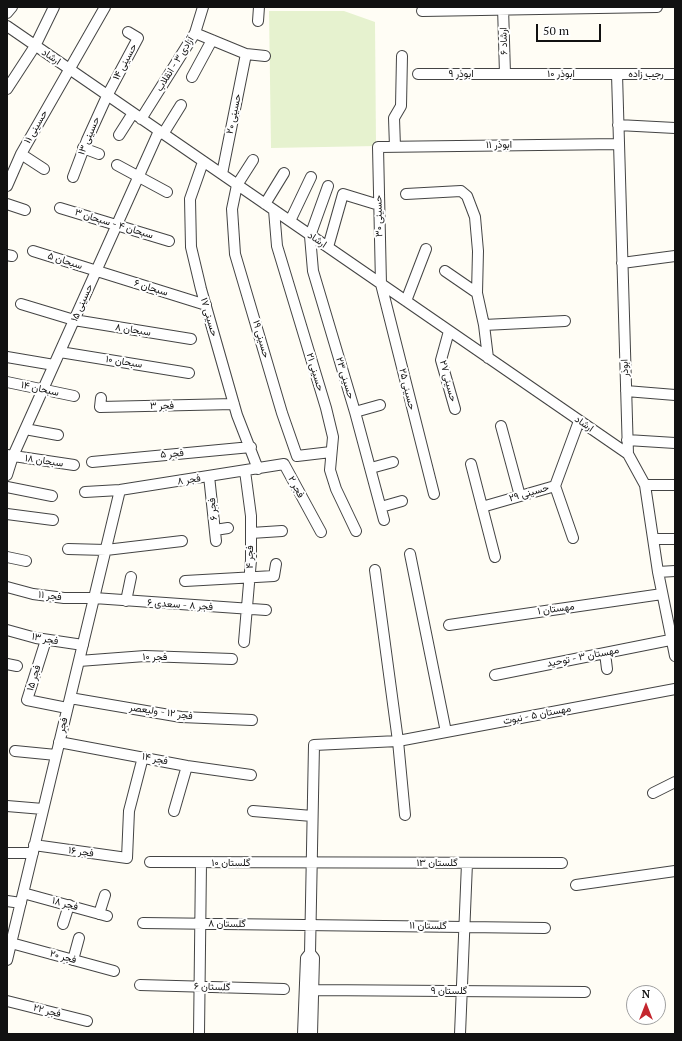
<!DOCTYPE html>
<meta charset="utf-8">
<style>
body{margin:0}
#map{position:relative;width:682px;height:1041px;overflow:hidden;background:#fffdf5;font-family:"PT Serif",serif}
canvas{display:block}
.frame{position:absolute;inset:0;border:8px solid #111;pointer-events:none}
.north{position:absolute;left:626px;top:985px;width:40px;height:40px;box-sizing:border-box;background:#fff;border:1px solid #a0a0a0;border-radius:50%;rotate:0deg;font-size:11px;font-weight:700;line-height:16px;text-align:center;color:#111}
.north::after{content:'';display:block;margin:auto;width:14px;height:18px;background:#c4262e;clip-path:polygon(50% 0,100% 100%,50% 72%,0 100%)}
.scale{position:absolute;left:536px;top:24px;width:65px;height:18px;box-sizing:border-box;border:2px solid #111;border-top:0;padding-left:5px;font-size:12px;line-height:14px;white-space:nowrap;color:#111;-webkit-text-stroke:3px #fff;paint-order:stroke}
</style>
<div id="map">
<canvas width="682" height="1041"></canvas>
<div class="frame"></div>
<div class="north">N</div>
<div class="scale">50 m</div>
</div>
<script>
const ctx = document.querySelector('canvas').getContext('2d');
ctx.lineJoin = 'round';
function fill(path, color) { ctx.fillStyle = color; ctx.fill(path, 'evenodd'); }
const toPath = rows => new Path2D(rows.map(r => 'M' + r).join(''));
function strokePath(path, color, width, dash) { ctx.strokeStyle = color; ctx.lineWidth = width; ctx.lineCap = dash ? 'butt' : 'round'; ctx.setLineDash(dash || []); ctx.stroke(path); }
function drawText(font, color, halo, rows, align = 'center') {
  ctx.font = font + ' "PT Serif",Vazirmatn,serif'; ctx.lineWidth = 4; ctx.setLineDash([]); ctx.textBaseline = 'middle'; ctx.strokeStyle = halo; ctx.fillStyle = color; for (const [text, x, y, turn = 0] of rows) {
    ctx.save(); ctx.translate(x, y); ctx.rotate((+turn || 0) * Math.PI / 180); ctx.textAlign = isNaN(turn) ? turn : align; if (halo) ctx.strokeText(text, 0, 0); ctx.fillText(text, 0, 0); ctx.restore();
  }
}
fill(toPath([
 [269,11,344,11,375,22,376,146,271,148]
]), '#e6f2cf');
const minor = toPath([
 [503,7,505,74],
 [422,11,657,7],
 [7,13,12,7],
 [258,21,259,7],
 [7,26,628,454],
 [195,33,246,54,265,56],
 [418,74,675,74],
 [617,74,628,454,645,485,658,572,675,656],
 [192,77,212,40],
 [7,89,35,46,54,7],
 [141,119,195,33,203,7],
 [618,125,675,128],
 [163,134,181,105],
 [119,135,133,113],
 [395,147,394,118,401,106,402,56],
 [83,148,99,154],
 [21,154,44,169],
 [253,160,237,185,232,209,235,254,282,413,297,456,331,452],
 [203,162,190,199,191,247,201,289,237,415,258,469],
 [117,165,167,192],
 [222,174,246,54],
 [73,177,87,140,107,96,138,38,128,32],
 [7,186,21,154,105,7],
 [328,186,310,236,313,271,355,412,384,520],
 [406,194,461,191,467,196,475,217,478,251,477,293,484,325,488,358],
 [7,204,25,210],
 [265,204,284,173],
 [60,208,169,241],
 [274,210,277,246,326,408,333,437,330,470,336,489,356,531],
 [290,221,311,177],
 [328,247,343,194,379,205],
 [33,251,206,305],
 [7,255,12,256],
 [622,263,675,256],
 [445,271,477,293],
 [406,301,426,249],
 [21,304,74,320,191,339],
 [484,325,565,321],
 [449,331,441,360,455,409],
 [60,352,189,373],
 [7,357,54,365],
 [7,382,74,396],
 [626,391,675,395],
 [101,398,100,407,234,404],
 [355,412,380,405],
 [501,426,520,496],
 [25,429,58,435],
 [627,440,675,443],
 [7,455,74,465],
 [92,462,251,447],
 [471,464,495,557],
 [371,468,393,462],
 [7,475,13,456,159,131],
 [209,476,216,541],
 [645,485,675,485],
 [555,486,573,538],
 [7,487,52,496],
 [85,492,120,490,284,464,321,532],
 [434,494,381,284,378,147,619,144],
 [381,507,402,501],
 [482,507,555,486,579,421],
 [7,514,53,520],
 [215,530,228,528],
 [251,533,282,531],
 [653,539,675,539],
 [68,549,106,550,182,541],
 [410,554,446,732],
 [7,557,26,561],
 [375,570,398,741,405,815],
 [658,572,675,571],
 [185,581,274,576,276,564],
 [7,587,33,594,64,598,94,598,266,610],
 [126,601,131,577],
 [449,625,662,594],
 [7,630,36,638,83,645],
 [46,640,27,700,67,708],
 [244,642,251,560,251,516,245,471],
 [605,653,607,669],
 [79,661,145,656,232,659],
 [7,664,17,666],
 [495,675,675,639],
 [70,698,181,717,252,720],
 [59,742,187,766,251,775],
 [15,751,56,755],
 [653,793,675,782],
 [7,806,43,809],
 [174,811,187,766],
 [253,811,312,816],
 [34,845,127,858,129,811,143,757],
 [7,853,33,853],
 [150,862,562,863],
 [576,885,675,871],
 [23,893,107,916],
 [7,901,21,903],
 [99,914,105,895],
 [143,923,545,928],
 [63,924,69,905],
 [11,943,114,971],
 [7,960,120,490],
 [73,960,79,938],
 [140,985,284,989],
 [313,990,585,992],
 [7,1001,87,1021],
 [199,1034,201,863],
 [303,1034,306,958,310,953],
 [312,1034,314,958,310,953,314,745,398,741,675,689],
 [460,1034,467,863]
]);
strokePath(minor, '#444', 12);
strokePath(minor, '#fff', 10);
drawText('10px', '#111', '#fff', [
 ["ارشاد ۶",504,41,-92],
 ["ارشاد",51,57,34],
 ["حسینی ۱۴",125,62,-62],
 ["آزادی ۳ - انقلاب",175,64,-58],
 ["ابوذر ۹",461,74],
 ["ابوذر ۱۰",561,74],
 ["رجب زاده",646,74],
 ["حسینی ۲۰",234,114,-78],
 ["حسینی ۱۱",36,127,-60],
 ["حسینی ۱۳",89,136,-67],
 ["ابوذر ۱۱",499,145,-1],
 ["حسینی ۳۰",379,216,-91],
 ["سبحان ۴ - سبحان ۳",114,224,17],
 ["ارشاد",317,240,34],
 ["سبحان ۵",65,261,18],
 ["سبحان ۶",151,288,17],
 ["حسینی ۱۵",82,303,-66],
 ["حسینی ۱۷",209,317,74],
 ["سبحان ۸",133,330,9],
 ["حسینی ۱۹",261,339,74],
 ["سبحان ۱۰",124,362,9],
 ["ابوذر",625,368,-92],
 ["حسینی ۲۱",315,372,73],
 ["حسینی ۲۳",345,378,73],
 ["حسینی ۲۷",448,381,75],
 ["سبحان ۱۴",40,389,12],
 ["حسینی ۲۵",407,389,76],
 ["فجر ۳",162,406,-1],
 ["ارشاد",584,424,35],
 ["فجر ۵",172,454,-5],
 ["سبحان ۱۸",44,461,8],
 ["فجر ۸",189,480,-8],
 ["فجر ۲",296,487,61],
 ["حسینی ۲۹",529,493,-16],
 ["فجر ۶",213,509,-96],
 ["فجر ۴",250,557,-89],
 ["فجر ۱۱",50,596,7],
 ["فجر ۸ - سعدی ۶",180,605,4],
 ["مهستان ۱",556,609,-8],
 ["فجر ۱۳",45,639,11],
 ["فجر ۱۰",155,657],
 ["مهستان ۳ - توحید",583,657,-11],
 ["فجر ۱۵",34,678,-73],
 ["فجر ۱۲ - ولیعصر",161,712,8],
 ["مهستان ۵ - نبوت",537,715,-11],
 ["فجر",63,725,-77],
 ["فجر ۱۴",155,759,11],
 ["فجر ۱۶",81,852,8],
 ["گلستان ۱۰",231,863],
 ["گلستان ۱۳",437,863],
 ["فجر ۱۸",65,904,15],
 ["گلستان ۸",227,924,1],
 ["گلستان ۱۱",428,926,1],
 ["فجر ۲۰",63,957,15],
 ["گلستان ۶",212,987,2],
 ["گلستان ۹",449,991],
 ["فجر ۲۲",47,1011,14]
]);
</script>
